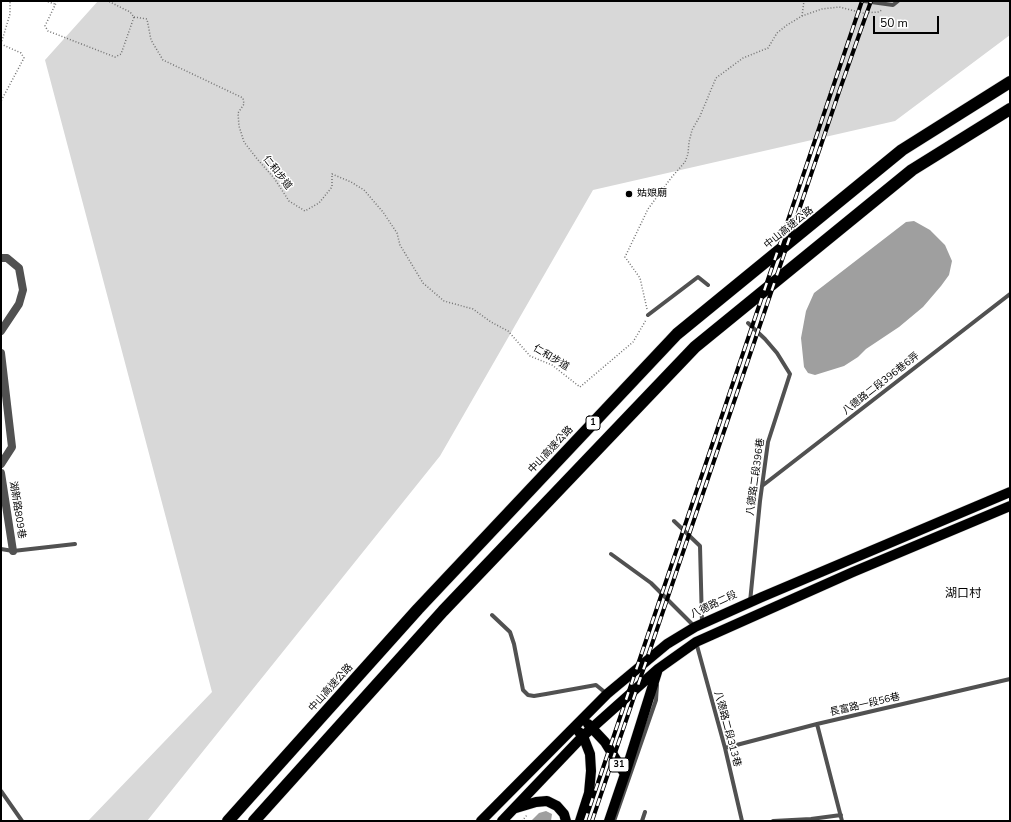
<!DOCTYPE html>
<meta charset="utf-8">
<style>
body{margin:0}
#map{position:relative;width:1011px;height:822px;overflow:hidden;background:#fff;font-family:"Nunito Sans",sans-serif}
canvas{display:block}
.frame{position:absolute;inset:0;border:2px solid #000;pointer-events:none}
.scale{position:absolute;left:873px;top:16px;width:66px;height:18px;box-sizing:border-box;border:2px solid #000;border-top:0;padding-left:5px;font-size:12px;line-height:14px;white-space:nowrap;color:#000;-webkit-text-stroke:3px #fff;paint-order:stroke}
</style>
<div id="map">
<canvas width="1011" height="822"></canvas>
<div class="frame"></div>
<div class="scale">50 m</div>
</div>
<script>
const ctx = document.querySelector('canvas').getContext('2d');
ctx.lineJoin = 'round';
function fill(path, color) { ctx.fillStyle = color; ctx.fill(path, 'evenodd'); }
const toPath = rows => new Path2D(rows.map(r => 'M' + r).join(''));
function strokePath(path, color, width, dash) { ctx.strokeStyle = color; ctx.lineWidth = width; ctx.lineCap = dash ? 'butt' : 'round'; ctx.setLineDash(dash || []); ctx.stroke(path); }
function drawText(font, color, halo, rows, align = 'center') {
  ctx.font = font + ' "Nunito Sans","Noto Sans TC",sans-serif'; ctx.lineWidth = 3; ctx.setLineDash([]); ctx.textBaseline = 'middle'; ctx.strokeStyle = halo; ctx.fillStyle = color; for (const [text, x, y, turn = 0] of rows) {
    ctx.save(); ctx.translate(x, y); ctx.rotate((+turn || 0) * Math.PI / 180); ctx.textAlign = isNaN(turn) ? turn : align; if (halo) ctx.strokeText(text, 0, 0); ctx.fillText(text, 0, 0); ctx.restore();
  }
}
fill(toPath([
 [98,1,1010,1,1010,35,895,121,593,190,440,456,147,821,88,821,212,692,45,60]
]), '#d8d8d8');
fill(toPath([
 [914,221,930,230,945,245,952,261,949,275,941,286,923,307,899,327,866,349,858,357,844,366,815,375,808,373,804,367,801,338,806,311,814,293,906,222],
 [546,811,552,814,551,821,531,821,539,813]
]), '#9f9f9f');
const primary = toPath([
 [588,724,605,742,625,774,609,821],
 [579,732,583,736,590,754,591,771,589,793,580,821],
 [625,774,658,669],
 [516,808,536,802,547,801,557,806,564,814,566,821],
 [481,821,607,694,667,644,695,627,762,597,1010,492],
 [502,821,583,736,658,669,696,642,853,572,1010,506]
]);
const motorway = toPath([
 [228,821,418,609,677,334,902,150,1010,82],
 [254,821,443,611,695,347,912,170,1010,109]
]);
strokePath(primary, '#dbdbdb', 11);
strokePath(motorway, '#dbdbdb', 13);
strokePath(toPath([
 [45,1,55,4],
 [57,1,45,26,48,31,115,57,121,54,134,17,130,12,108,1],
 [802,16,804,1],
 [134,17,147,19,151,40,163,60,243,98,244,104,238,113,239,126,244,142,258,160,274,178,289,201,305,211,319,203,332,187,332,174,351,182,364,190,383,212,397,233,400,245,423,283,444,301,473,309,491,322,508,331,530,356,552,365,580,387,633,342,646,320],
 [1,44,21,53,24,58,1,101],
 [1,44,10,14,10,1],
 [647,309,640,278,625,257,648,209,671,178,685,162,688,154,689,142,692,130,700,116,716,78,743,58,768,48,777,33,787,25,802,16,822,9,839,7,863,13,878,12,882,10],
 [522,821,527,815]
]), '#737373', 1.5, [1, 2]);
strokePath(toPath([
 [864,1,893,5,898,1],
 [648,315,698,277,708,285],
 [748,323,765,339,777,353,790,374,768,442,760,501,750,602],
 [762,486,1010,294],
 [674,521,700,546,702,623],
 [1,549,13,551,75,544],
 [611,554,651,583,695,627],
 [492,615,510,632,514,644,523,690,528,695,534,696,546,694,596,685,607,694],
 [696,642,725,748,742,821],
 [817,724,842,821],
 [725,748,817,724,1010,679],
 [1,791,22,821],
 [614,821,656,700,657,685],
 [642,821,645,812],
 [773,821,811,819,841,815]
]), '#515151', 4);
strokePath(toPath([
 [1,258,7,258,19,268,23,290,19,304,1,331],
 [1,353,12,447,1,464],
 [1,473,13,551]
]), '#515151', 8);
strokePath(primary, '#000', 10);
strokePath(motorway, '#000', 12);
const rail = toPath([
 [585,821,862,1],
 [592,821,839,92,871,1]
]);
strokePath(rail, '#000', 4);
strokePath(rail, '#fff', 2.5, [8]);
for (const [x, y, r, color] of [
 [629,194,4,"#000"]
]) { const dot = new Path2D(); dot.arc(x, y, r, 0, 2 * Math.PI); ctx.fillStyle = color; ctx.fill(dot); strokePath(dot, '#fff', 1.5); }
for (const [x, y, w] of [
 [593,423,14],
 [619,765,20]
]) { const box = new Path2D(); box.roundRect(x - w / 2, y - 7, w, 14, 3); ctx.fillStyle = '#fff'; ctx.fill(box); strokePath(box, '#000', 1); }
drawText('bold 9px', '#000', null, [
 ["1",593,423],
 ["31",619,765]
]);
drawText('10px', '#000', '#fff', [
 ["仁和步道",277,173,52],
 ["中山高速公路",789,228,-39],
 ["仁和步道",551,358,31],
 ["八德路二段396巷6弄",881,384,-38],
 ["中山高速公路",551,450,-47],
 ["八德路二段396巷",756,477,-82],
 ["湖新路809巷",17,510,81],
 ["八德路二段",714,605,-25],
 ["中山高速公路",331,688,-48],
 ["長富路一段56巷",865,705,-13],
 ["八德路二段313巷",727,729,75]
]);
drawText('10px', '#000', '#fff', [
 ["姑娘廟",637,194]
], 'left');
drawText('12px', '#000', '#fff', [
 ["湖口村",963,594]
]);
</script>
